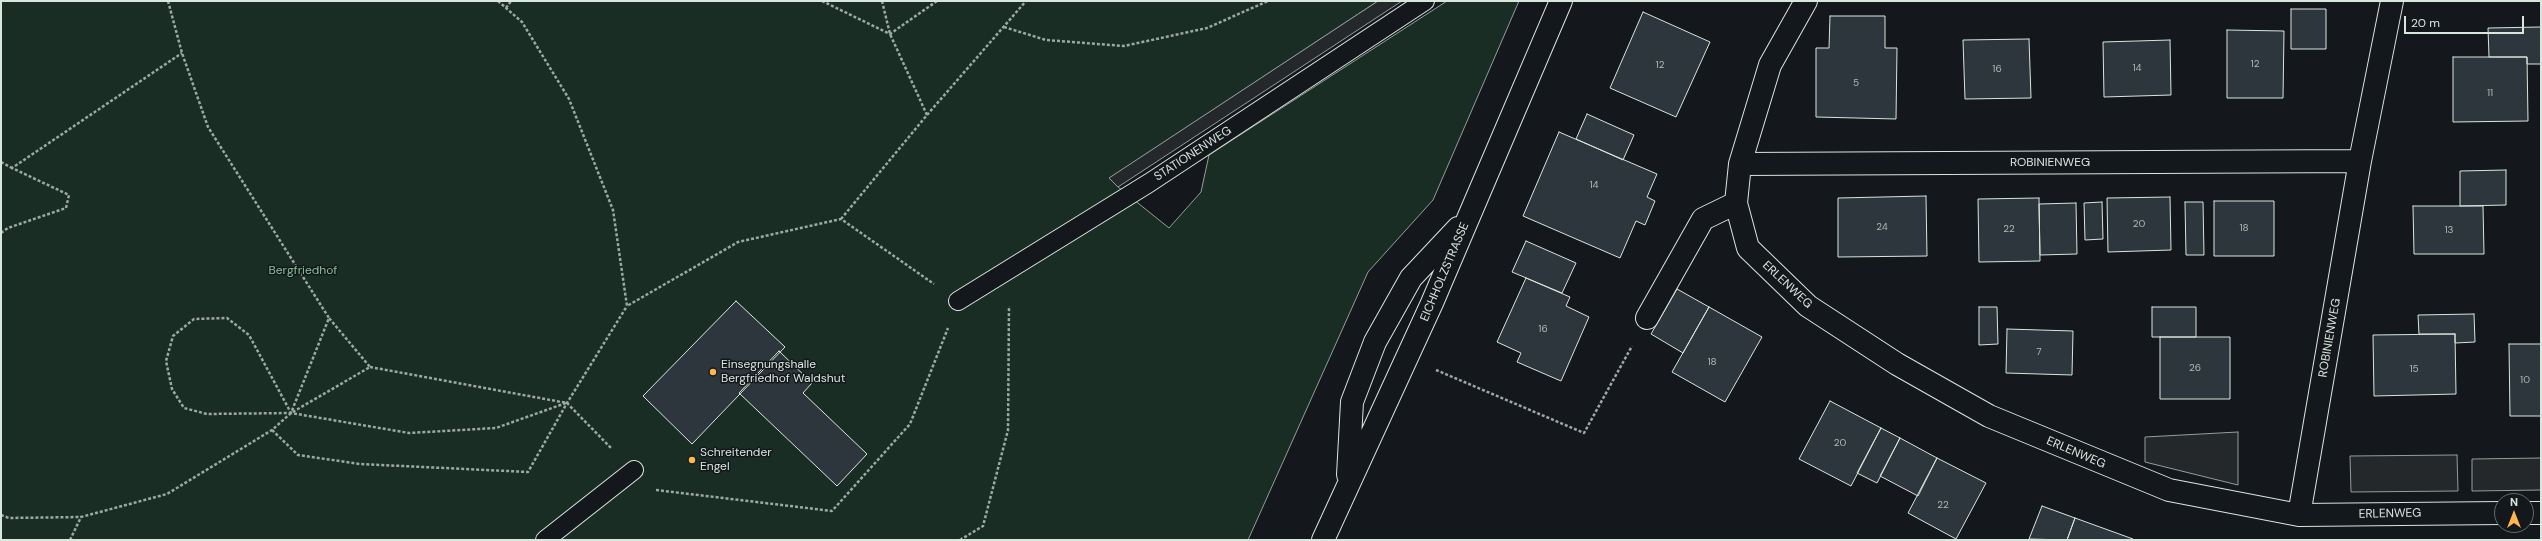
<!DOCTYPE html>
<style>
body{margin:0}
#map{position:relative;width:2542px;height:541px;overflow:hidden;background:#14181c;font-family:"DM Sans",sans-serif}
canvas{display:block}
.frame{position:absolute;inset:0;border:2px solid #d8e6dc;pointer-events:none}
.north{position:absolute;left:2494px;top:493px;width:40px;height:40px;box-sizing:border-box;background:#14181c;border:1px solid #626a69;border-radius:50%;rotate:0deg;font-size:11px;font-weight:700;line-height:16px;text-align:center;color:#d8e6dc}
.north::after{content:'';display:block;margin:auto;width:14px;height:18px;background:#ffb74d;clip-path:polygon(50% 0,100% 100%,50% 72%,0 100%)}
.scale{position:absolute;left:2404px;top:16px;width:120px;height:18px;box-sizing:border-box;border:2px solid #d8e6dc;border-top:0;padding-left:5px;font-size:12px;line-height:14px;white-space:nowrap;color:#d8e6dc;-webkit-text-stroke:3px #14181c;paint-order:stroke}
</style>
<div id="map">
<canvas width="2542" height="541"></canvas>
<div class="frame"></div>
<div class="north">N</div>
<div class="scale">20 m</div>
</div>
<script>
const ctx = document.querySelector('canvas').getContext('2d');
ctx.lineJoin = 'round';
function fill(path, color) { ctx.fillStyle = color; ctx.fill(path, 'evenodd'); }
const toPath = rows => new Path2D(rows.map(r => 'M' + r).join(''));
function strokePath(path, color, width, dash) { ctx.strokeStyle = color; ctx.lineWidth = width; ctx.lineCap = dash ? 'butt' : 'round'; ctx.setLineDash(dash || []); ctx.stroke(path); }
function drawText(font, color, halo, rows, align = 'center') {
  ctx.font = font + ' "DM Sans",sans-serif'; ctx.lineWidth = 3; ctx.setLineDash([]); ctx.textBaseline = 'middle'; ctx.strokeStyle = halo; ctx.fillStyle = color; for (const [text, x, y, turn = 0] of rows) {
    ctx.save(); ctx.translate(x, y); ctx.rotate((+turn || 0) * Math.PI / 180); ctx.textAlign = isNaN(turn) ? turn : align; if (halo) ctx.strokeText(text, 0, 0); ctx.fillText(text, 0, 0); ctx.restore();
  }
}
const green = toPath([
 [1,1,1378,1,1110,178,1118,187,1169,228,1201,192,1209,155,1447,1,1519,1,1433,200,1368,272,1248,540,1,540,1,1]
]);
fill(green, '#1a2d24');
strokePath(green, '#939e99', 1);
const parking = toPath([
 [1378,1,1402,1,1118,187,1109,178,1378,1],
 [2238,432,2238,485,2145,462,2145,437,2238,432],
 [2457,455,2458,491,2351,492,2350,456,2457,455],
 [2541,458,2541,490,2472,491,2472,459,2541,458]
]);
fill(parking, '#24282b');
strokePath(parking, '#939e99', 1);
const building = toPath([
 [2291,9,2326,9,2326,49,2291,49,2291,9],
 [1643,12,1710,42,1676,117,1610,88,1643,12],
 [1830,16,1885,16,1885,48,1897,48,1896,119,1816,117,1816,48,1829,48,1830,16],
 [2541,27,2541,64,2527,64,2527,57,2489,57,2488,28,2541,27],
 [2227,30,2284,31,2283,98,2227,98,2227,30],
 [2029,39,2031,98,1965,99,1963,40,2029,39],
 [2170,40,2171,95,2104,97,2103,42,2170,40],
 [2453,57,2527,57,2528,121,2453,122,2453,57],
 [1587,114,1634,135,1623,160,1576,139,1587,114],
 [1559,132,1657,174,1647,197,1655,201,1645,225,1636,221,1620,258,1523,216,1559,132],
 [2506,170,2506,205,2460,206,2460,171,2506,170],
 [1926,196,1927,256,1838,257,1838,198,1926,196],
 [2170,197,2171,250,2108,252,2107,198,2170,197],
 [2039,198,2040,261,1979,262,1978,199,2039,198],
 [2214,201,2274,201,2274,256,2214,256,2214,201],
 [2102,202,2103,239,2085,240,2084,203,2102,202],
 [2185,202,2203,202,2204,255,2186,255,2185,202],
 [2076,203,2077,254,2040,255,2039,204,2076,203],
 [2413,206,2483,206,2484,254,2414,254,2413,206],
 [1526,241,1576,263,1562,293,1512,272,1526,241],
 [1526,278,1570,297,1566,306,1589,317,1561,381,1517,362,1521,353,1497,342,1526,278],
 [1677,289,1709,307,1683,353,1651,334,1677,289],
 [736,301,785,347,692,444,643,396,736,301],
 [1709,307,1762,337,1725,402,1672,372,1709,307],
 [1979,307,1997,307,1998,344,1979,345,1979,307],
 [2152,307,2196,307,2196,337,2152,337,2152,307],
 [2474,314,2475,342,2455,343,2455,334,2419,334,2418,315,2474,314],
 [2007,329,2073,331,2072,375,2006,373,2007,329],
 [2455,334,2456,394,2374,396,2373,335,2455,334],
 [2160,337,2230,337,2230,399,2160,399,2160,337],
 [2509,344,2541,344,2541,416,2510,416,2509,344],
 [779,351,812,383,803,393,867,454,837,486,739,393,779,351],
 [1830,401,1881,428,1851,486,1799,459,1830,401],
 [1881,428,1900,438,1877,483,1857,473,1881,428],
 [1900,438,1937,458,1918,496,1880,476,1900,438],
 [1937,458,1986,483,1956,539,1908,513,1937,458],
 [2042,506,2075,518,2067,540,2029,539,2042,506],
 [2075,518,2133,539,2132,540,2067,540,2075,518]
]);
fill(building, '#2c363c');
strokePath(building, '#d8e6dc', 1);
const service = toPath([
 [958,301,1149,183,1425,1],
 [545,540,634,470]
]);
const minor = toPath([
 [1806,1,1770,65,1740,164,1736,203,1748,248,1808,306,1897,364,1989,416,2169,490,2299,515,2502,513],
 [1740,164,2360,161],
 [1647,318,1703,219,1736,203],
 [1348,475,1352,402,1375,342,1411,278,1458,228],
 [2526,513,2541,513],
 [2299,515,2360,161,2392,1],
 [1323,540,1432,303,1561,1]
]);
strokePath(service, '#d8e6dc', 20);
strokePath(minor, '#d8e6dc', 24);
strokePath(toPath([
 [168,1,182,53,208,127,329,318,291,413,207,414,184,408,172,389,166,361,173,336,194,319,227,318,249,335,291,413,409,433,496,428,566,403],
 [498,1,522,22,569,99,613,210,627,306,738,242,841,219,934,284],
 [822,1,890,34,937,1],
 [882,1,890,34,927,115],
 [506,8,511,1],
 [1004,27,1046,40,1124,46,1207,28,1268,1],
 [1,162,12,168],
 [841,219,927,115,1026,1],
 [1,233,8,228,66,208,69,195,12,168,182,53],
 [370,367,567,403,611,448],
 [1436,370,1584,433,1632,346],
 [272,430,298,455,360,464,528,472,567,403,627,306],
 [656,490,832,511,910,424,948,328],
 [1,515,9,518,81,517],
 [70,540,81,517,167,494,272,430,291,413,370,367,329,318],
 [960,540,983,526,1008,430,1009,306]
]), '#9da8a2', 2.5, [3, 2]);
strokePath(service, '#14181c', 18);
strokePath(minor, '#14181c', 22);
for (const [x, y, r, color] of [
 [713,372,4,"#ffb74d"],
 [692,460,4,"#ffb74d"]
]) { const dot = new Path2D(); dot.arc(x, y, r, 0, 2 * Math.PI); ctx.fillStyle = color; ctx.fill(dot); strokePath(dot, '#14181c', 1.5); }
drawText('10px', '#adbab4', null, [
 ["12",2255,64],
 ["12",1660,65],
 ["14",2137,68],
 ["16",1997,69],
 ["5",1856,83],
 ["11",2490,93],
 ["14",1594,185],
 ["20",2139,224],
 ["24",1882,227],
 ["18",2244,228],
 ["22",2009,229],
 ["13",2449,230],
 ["16",1543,329],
 ["7",2039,352],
 ["18",1712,362],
 ["26",2195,368],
 ["15",2414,369],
 ["10",2525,380],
 ["20",1840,443],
 ["22",1943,505]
]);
drawText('12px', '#d8e6dc', '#14181c', [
 ["STATIONENWEG",1193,154,-33],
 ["ROBINIENWEG",2050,163],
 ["EICHHOLZSTRASSE",1445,272,-67],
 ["ERLENWEG",1787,285,43],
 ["ROBINIENWEG",2330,338,-80],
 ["ERLENWEG",2076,453,23],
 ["ERLENWEG",2390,514,-1]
]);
drawText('12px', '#8ac095', '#14181c', [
 ["Bergfriedhof",303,271]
]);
drawText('12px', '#d8e6dc', '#14181c', [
 ["Einsegnungshalle",721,365],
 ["Bergfriedhof Waldshut",721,379],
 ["Schreitender",700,453],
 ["Engel",700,467]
], 'left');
</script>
